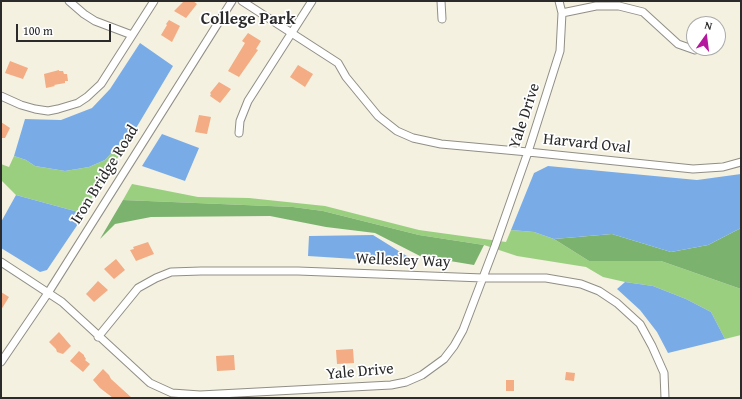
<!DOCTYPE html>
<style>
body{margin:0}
#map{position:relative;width:742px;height:399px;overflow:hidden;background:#f4f1e1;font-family:"Gentium Book Plus",serif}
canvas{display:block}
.frame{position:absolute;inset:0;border:2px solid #2b2b2b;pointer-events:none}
.north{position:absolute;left:686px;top:16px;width:40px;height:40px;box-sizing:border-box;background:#fff;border:1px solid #aaa;border-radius:50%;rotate:14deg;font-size:11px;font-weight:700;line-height:16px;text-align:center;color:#2b2b2b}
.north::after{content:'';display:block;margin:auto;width:14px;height:18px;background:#b5179e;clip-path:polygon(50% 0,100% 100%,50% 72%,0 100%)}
.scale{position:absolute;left:16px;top:24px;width:95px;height:18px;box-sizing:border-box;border:2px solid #2b2b2b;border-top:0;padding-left:5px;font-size:12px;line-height:14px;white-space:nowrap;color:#2b2b2b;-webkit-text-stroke:3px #fff;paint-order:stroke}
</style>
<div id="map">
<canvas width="742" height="399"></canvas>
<div class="frame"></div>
<div class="north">N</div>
<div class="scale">100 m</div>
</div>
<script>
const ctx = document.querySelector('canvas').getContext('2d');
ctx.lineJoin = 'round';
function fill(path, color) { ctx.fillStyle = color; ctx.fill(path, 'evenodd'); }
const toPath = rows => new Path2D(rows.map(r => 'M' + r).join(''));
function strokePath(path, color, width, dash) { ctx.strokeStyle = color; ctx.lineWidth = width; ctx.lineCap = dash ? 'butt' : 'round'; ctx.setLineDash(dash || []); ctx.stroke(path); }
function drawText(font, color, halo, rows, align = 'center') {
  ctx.font = font + ' "Gentium Book Plus",serif'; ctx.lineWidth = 3.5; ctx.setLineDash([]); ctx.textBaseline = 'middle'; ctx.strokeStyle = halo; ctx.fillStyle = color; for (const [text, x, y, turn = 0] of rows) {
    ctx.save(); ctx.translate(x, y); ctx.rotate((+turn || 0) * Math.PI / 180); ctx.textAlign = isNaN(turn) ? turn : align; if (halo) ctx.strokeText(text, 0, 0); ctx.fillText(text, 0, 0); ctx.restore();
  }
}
fill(toPath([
 [120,144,126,145,82,213,16,195,1,180,1,164,9,167,14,156,26,160,35,166,65,171,89,167,105,160],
 [132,184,198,197,249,198,325,206,419,230,506,242,511,230,534,232,554,239,589,261,661,261,741,289,741,335,725,339,711,312,686,299,653,286,625,282,603,277,586,267,517,256,484,245,419,235,323,211,293,207,123,200]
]), '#9acf80');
fill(toPath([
 [123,200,293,207,323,211,419,235,484,245,474,265,420,256,375,233,326,227,270,216,151,217,115,224,100,239],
 [741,228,741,289,661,261,589,261,554,239,612,234,671,252,708,245]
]), '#7bb26e');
fill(toPath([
 [140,43,173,66,126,145,120,144,105,160,89,167,65,171,35,166,26,160,14,156,25,119,61,120,92,108,110,89],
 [162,134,199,148,185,181,142,166],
 [548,166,697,180,741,174,741,228,708,245,671,252,612,234,554,239,534,232,511,230,534,173],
 [16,195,82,213,80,221,47,270,40,272,1,248,1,222],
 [373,235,418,263,308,256,309,236],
 [625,282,653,286,686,299,711,312,725,339,668,353,657,332,640,310,617,289]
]), '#79ace6');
fill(toPath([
 [184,1,193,1,197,4,186,18,174,11],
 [169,20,180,26,172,42,161,35,167,25,166,24],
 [248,33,261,41,256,49,258,50,253,57,239,77,228,71,245,43,242,41],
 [10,61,28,68,23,79,5,73],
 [298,65,313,74,305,87,290,77],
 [59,70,59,71,63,71,64,74,67,74,68,81,65,81,65,83,54,85,55,86,46,88,44,74],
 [219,82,231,89,220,103,210,96,211,94,210,93],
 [199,115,211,117,207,134,195,132],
 [1,122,10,128,5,138,1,138],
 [148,242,154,254,136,261,130,250,134,249,133,247],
 [116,259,125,270,114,279,104,269],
 [98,281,108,290,94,302,86,294],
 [1,292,9,297,1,310],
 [59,332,71,346,63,354,57,352,56,349,49,342],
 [353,349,354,363,337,364,336,350],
 [79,351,84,355,84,356,86,359,85,360,90,364,83,372,70,361],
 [234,355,235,370,217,371,216,356],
 [103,369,109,375,111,379,132,398,113,398,100,388,93,380],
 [566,372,575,373,574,381,565,380],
 [506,380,514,380,514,391,506,391]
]), '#f3ac83');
const minor = toPath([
 [69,1,84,14,95,21,132,35],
 [242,1,338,63,346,77,378,116,397,131,413,138,441,144,528,152,693,169,723,167,741,162],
 [441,1,442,19],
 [562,13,596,6,619,6,643,12,678,44,695,50],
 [1,96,21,105,35,109,48,111,58,109,78,103,87,97,101,84,154,1],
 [239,133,240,121,248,101,312,1],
 [1,262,62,302,150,383,172,393,200,395,391,385,406,382,422,375,444,359,454,346,463,330,495,246,528,152,560,51,562,13,559,1],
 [98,337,138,288,156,278,171,272,201,271,298,271,483,278,546,278,581,284,599,291,617,303,640,324,652,346,664,373,665,398],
 [1,362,48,293,232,1]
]);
strokePath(minor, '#908e86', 9);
strokePath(minor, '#fff', 7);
drawText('16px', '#2b2b2b', '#fff', [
 ["Yale Drive",525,116,-72],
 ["Harvard Oval",587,144,6],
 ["Iron Bridge Road",105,175,-58],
 ["Wellesley Way",403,261,2],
 ["Yale Drive",360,372,-5]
]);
drawText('bold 17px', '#2b2b2b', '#fff', [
 ["College Park",248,20]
]);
</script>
